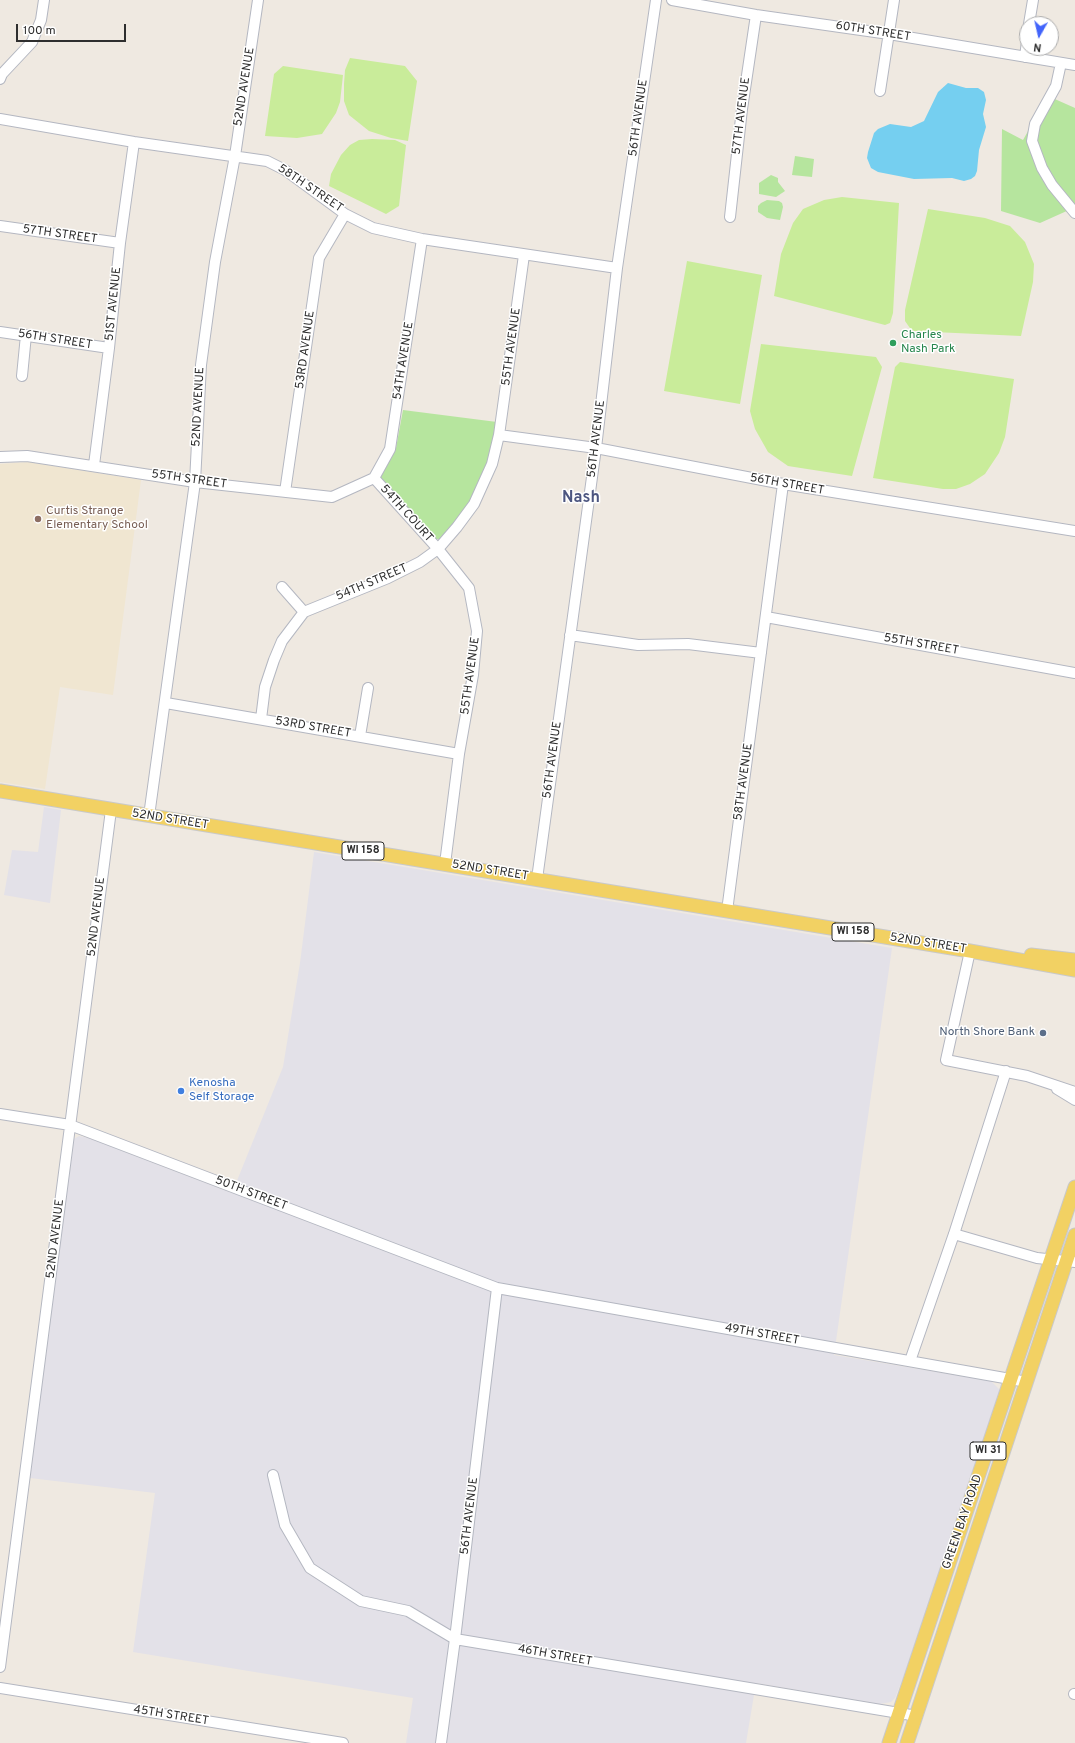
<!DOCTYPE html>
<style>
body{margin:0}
#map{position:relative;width:1075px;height:1743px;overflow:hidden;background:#efe9e1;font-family:Overpass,sans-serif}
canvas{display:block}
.north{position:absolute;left:1019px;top:16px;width:40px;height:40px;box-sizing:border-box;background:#fff;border:1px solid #ababab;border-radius:50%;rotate:188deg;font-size:11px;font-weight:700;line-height:16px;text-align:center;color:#2e2e2e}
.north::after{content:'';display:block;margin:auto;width:14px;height:18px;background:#4264fb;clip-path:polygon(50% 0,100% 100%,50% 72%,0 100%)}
.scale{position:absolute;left:16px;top:24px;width:110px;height:18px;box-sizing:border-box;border:2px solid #2e2e2e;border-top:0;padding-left:5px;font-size:12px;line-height:14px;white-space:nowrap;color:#2e2e2e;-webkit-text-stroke:3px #fff;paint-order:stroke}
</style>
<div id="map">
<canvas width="1075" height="1743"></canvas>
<div class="north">N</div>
<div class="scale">100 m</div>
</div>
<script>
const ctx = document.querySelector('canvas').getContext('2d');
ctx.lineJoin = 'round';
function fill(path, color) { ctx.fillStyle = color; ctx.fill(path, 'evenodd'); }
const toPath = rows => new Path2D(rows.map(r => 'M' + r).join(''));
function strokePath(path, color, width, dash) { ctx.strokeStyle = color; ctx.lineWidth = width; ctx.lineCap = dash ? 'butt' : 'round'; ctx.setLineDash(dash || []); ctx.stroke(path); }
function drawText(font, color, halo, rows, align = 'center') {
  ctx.font = font + ' Overpass,sans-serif'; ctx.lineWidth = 3; ctx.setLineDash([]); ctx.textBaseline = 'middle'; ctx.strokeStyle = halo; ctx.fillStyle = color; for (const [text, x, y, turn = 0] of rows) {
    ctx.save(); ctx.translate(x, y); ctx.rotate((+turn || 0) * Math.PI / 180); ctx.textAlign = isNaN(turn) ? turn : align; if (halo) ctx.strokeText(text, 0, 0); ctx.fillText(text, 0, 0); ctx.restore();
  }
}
fill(toPath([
 [44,807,61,810,50,903,4,895,12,850,38,852],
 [314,852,892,948,834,1355,991,1381,1000,1390,1000,1395,904,1675,895,1698,891,1702,880,1704,756,1683,746,1743,406,1743,413,1698,133,1652,155,1493,30,1478,74,1139,79,1136,89,1138,232,1193,283,1067,300,963]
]), '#e3e1e8');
fill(toPath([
 [29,462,141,480,113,695,60,687,45,789,0,782,0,464]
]), '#f0e6d1');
fill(toPath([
 [1048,96,1075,108,1075,215,1069,210,1040,223,1001,211,1002,129,1023,140],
 [795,156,814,159,812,177,792,175],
 [771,175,778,178,778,182,785,191,776,197,759,194,759,183],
 [767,200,779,201,782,203,783,207,780,220,767,218,758,212,758,206,761,203],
 [403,410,497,422,490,458,470,501,450,529,440,539,435,539,383,481,380,476,396,448]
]), '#b6e59e');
fill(toPath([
 [350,58,405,66,417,81,408,141,391,138,369,131,349,115,344,101,344,84,345,70],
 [283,66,343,75,340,102,336,113,322,134,297,138,265,136,274,74],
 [372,139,395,140,406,145,399,206,386,214,329,186,331,174,341,155,350,145,359,140],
 [842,197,899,203,893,313,890,323,885,325,774,296,781,254,793,223,803,209,824,200],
 [928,209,985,218,1010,226,1025,242,1034,264,1033,282,1021,336,912,331,905,321,905,310],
 [687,261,762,275,740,404,664,391],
 [761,344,876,357,882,367,852,476,788,466,768,452,755,429,750,411],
 [900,362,1014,379,1005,437,999,453,985,474,970,484,956,489,943,489,873,478,895,367]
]), '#c9ec9a');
fill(toPath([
 [948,83,966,88,978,88,984,92,986,100,983,114,986,127,979,150,977,171,975,176,971,179,964,181,952,178,914,179,878,172,871,168,867,158,868,152,874,133,878,129,890,124,911,127,924,121,938,92]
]), '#75cff0');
const minor = toPath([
 [672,0,756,15,889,34,1075,65],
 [1029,24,1033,0],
 [1025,57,1027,41],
 [1061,63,1056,86,1035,124,1032,141,1042,168,1052,185,1075,213],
 [0,79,2,74,32,42,41,20,44,0],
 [880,91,894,0],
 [0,119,134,142,267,161,285,170,345,214,373,228,422,239,617,268],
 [730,217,742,109,756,15],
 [0,226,120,243],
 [0,332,109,348],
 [22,376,26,335],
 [499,435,596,448,783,484,1075,531],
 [0,457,27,456,195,482,332,497,374,478],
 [94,465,109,348,120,243,134,142],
 [374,478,438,549,469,588,477,631,473,675,459,754,445,864],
 [374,478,390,449,422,239],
 [285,492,319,258,345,214],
 [282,587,304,612],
 [304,612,388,578,420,562,438,549,457,527,474,504,492,464,499,435,524,255],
 [766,617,1075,673],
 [570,635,638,645,688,644,761,653],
 [166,703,459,754],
 [261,719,265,687,274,660,282,641,304,612],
 [360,736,368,688],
 [149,816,195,482,201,365,215,262,235,156,258,0],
 [537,879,596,448,617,268,656,0],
 [727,911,783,484],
 [970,951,946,1060,1027,1076,1075,1092],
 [1057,1089,1075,1100],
 [0,1114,70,1125,497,1288,1027,1382],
 [954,1234,1037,1258,1075,1262],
 [910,1361,954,1234,1006,1071],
 [273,1475,285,1525,310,1568,361,1601,408,1611,455,1639,917,1716],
 [0,1667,111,810],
 [0,1688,343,1743],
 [1074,1694,1075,1694],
 [441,1743,455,1639,497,1288]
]);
const major = toPath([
 [0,791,970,951,1075,970],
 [1031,955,1075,960],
 [889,1743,1075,1187],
 [907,1743,1075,1235]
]);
strokePath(minor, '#b4b7c1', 12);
strokePath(major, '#c9c9c9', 15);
strokePath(minor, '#fff', 10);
strokePath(major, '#f2d163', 13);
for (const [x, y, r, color] of [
 [893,343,4,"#2e9e5b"],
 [38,519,4,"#8d6e63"],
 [1043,1033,4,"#5c6f8a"],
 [181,1091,4,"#3f7fe0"]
]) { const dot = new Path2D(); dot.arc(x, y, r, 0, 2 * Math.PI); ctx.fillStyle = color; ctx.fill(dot); strokePath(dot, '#fff', 1.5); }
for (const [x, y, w] of [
 [363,851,42],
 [853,932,42],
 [988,1451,36]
]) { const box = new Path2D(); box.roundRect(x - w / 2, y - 9, w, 18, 3); ctx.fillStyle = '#fff'; ctx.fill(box); strokePath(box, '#2e2e2e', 1); }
drawText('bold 11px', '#2e2e2e', null, [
 ["WI 158",363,851],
 ["WI 158",853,932],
 ["WI 31",988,1451]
]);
drawText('12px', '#2e2e2e', '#fff', [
 ["60TH STREET",873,32,9],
 ["52ND AVENUE",245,87,-81],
 ["57TH AVENUE",742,116,-83],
 ["56TH AVENUE",639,118,-82],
 ["58TH STREET",310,189,34],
 ["57TH STREET",60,235,8],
 ["51ST AVENUE",114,304,-84],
 ["56TH STREET",55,340,9],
 ["55TH AVENUE",512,347,-82],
 ["53RD AVENUE",306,350,-82],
 ["54TH AVENUE",404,361,-81],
 ["52ND AVENUE",199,407,-87],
 ["56TH AVENUE",597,439,-83],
 ["55TH STREET",189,480,8],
 ["56TH STREET",787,485,10],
 ["54TH COURT",406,514,48],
 ["54TH STREET",372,583,-23],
 ["55TH STREET",921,645,10],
 ["55TH AVENUE",471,676,-82],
 ["53RD STREET",313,728,10],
 ["56TH AVENUE",553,760,-82],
 ["58TH AVENUE",744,782,-82],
 ["52ND STREET",170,820,9],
 ["52ND STREET",490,871,9],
 ["52ND AVENUE",97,917,-83],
 ["52ND STREET",928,944,9],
 ["50TH STREET",251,1194,21],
 ["52ND AVENUE",56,1239,-83],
 ["49TH STREET",762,1335,10],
 ["56TH AVENUE",470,1516,-83],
 ["GREEN BAY ROAD",963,1522,-71],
 ["46TH STREET",555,1656,10],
 ["45TH STREET",171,1716,9]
]);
drawText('12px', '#27864d', '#fff', [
 ["Charles",901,336],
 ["Nash Park",901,350]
], 'left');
drawText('12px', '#785e54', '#fff', [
 ["Curtis Strange",46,512],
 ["Elementary School",46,526]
], 'left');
drawText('12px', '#4e5e75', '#fff', [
 ["North Shore Bank",1035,1033]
], 'right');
drawText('12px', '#366cbe', '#fff', [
 ["Kenosha",189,1084],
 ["Self Storage",189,1098]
], 'left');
drawText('bold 16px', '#4d5680', '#fff', [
 ["Nash",581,499]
]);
</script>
